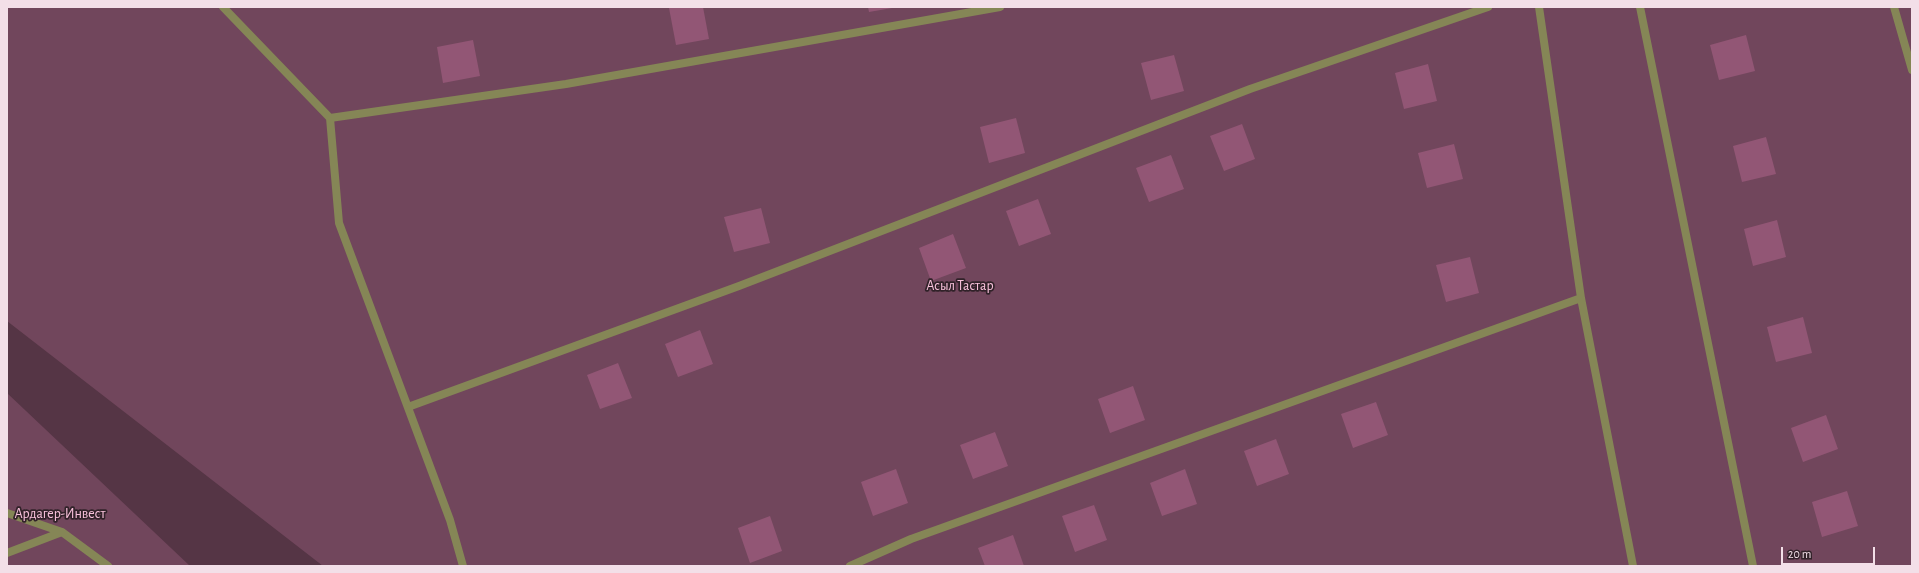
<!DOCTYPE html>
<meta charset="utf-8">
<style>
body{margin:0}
#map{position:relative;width:1919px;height:573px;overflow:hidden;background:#553545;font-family:"Alegreya Sans",sans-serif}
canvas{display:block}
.frame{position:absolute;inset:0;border:8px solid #f3dfe8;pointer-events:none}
.scale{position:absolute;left:1781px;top:547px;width:94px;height:18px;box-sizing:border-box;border:2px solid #f3dfe8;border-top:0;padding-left:5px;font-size:12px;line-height:14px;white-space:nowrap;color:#f3dfe8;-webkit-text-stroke:3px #312229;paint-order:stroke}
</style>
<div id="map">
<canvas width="1919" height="573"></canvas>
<div class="frame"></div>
<div class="scale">20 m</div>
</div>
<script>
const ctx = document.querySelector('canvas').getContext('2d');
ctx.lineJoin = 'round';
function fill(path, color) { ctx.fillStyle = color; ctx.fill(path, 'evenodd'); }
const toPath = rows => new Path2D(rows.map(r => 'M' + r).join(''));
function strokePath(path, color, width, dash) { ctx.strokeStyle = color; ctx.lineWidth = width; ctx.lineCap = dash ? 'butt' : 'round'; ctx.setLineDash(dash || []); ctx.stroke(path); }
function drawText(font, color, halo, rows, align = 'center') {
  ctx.font = font + ' "Alegreya Sans",sans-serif'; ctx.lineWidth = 3.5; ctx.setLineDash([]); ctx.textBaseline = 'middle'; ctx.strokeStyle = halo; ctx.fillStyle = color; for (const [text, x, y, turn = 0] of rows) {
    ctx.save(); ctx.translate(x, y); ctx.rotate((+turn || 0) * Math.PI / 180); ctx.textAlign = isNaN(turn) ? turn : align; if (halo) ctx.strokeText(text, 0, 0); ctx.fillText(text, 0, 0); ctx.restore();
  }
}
fill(toPath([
 [7,7,1912,7,1912,566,323,566,7,321],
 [7,393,190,566,7,566]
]), '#71465c');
fill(toPath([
 [703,7,709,39,676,45,669,8],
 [868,7,892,7,892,8,869,12],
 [1746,35,1755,71,1719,80,1710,45],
 [473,40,480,76,443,83,437,47],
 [1174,55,1184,91,1151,100,1141,63],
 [1428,64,1437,101,1404,109,1395,73],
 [1016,118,1025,153,989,163,980,127],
 [1242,124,1255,159,1224,171,1210,136],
 [1766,137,1776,174,1742,182,1733,146],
 [1454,144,1463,179,1427,188,1418,153],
 [1171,155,1184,189,1149,202,1136,168],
 [1038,199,1051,234,1019,246,1006,211],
 [761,208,770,243,734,252,724,217],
 [1777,220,1786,257,1753,266,1744,229],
 [953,234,966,268,931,281,919,248],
 [1470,257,1479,293,1446,302,1436,265],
 [1803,317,1812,353,1776,362,1767,327],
 [700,330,713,364,678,377,665,344],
 [618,363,632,398,600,409,587,375],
 [1133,386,1145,420,1110,433,1098,399],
 [1376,402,1388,435,1353,448,1341,414],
 [1826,415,1838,449,1803,462,1791,428],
 [995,432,1008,466,973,479,960,445],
 [1276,439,1289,474,1257,486,1244,451],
 [896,469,908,503,873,516,861,482],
 [1185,469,1197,504,1162,516,1150,483],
 [1847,491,1858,526,1822,537,1812,502],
 [1094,505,1107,540,1075,552,1062,516],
 [770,516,782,551,750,563,738,528],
 [1013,535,1024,566,985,566,978,548]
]), '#925675');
strokePath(toPath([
 [223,7,330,118,566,84,1000,7],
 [1539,7,1581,298,1633,566],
 [1640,7,1753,566],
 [1894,7,1912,70],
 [330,118,339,223,450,520,463,566],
 [408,407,739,286,1250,89,1488,7],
 [7,513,62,532,7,553],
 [62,532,108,566],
 [850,566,911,539,1581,298]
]), '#858656', 8);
drawText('14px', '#f8c1db', '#312229', [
 ["Асыл Тастар",960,286],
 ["Ардагер-Инвест",60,514]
]);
</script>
